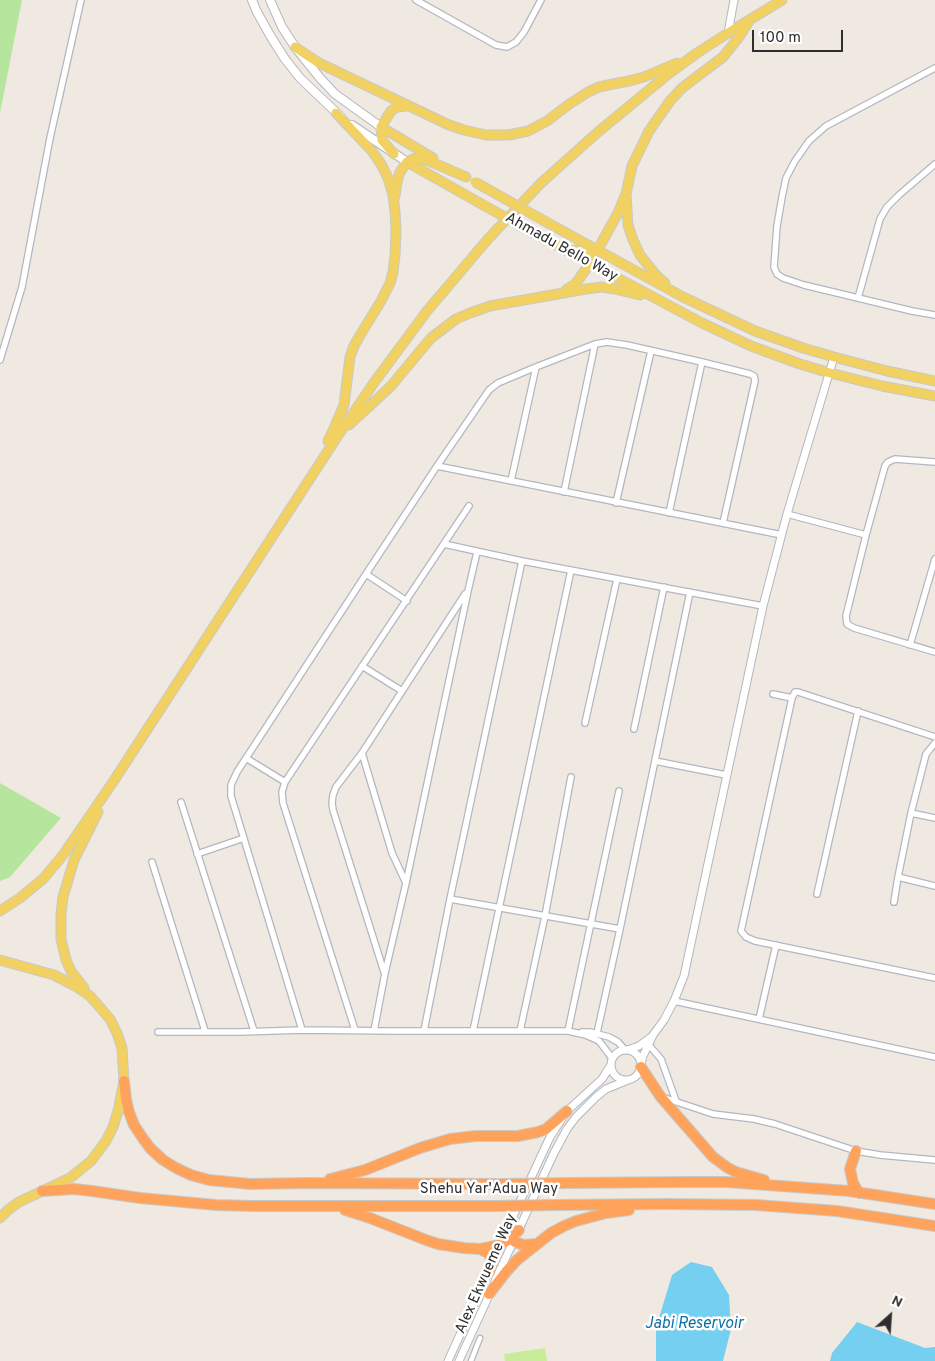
<!DOCTYPE html>
<style>
body{margin:0}
#map{position:relative;width:935px;height:1361px;overflow:hidden;background:#efe9e1;font-family:Overpass,sans-serif}
canvas{display:block}
.north{position:absolute;left:865px;top:1291px;width:50px;height:50px;-webkit-text-stroke:4px #fff;paint-order:stroke;rotate:26deg;font-size:14px;font-weight:700;line-height:20px;text-align:center;color:#2e2e2e}
.north::after{content:'';display:block;margin:auto;width:18px;height:22px;background:#2e2e2e;clip-path:polygon(50% 0,100% 100%,50% 72%,0 100%)}
.scale{position:absolute;left:752px;top:30px;width:91px;height:22px;box-sizing:border-box;border:2px solid #2e2e2e;border-top:0;padding-left:6px;font-size:15px;line-height:18px;white-space:nowrap;color:#2e2e2e;-webkit-text-stroke:4px #fff;paint-order:stroke}
</style>
<div id="map">
<canvas width="935" height="1361"></canvas>
<div class="north">N</div>
<div class="scale">100 m</div>
</div>
<script>
const ctx = document.querySelector('canvas').getContext('2d');
ctx.lineJoin = 'round';
function fill(path, color) { ctx.fillStyle = color; ctx.fill(path, 'evenodd'); }
const toPath = rows => new Path2D(rows.map(r => 'M' + r).join(''));
function strokePath(path, color, width, dash) { ctx.strokeStyle = color; ctx.lineWidth = width; ctx.lineCap = dash ? 'butt' : 'round'; ctx.setLineDash(dash || []); ctx.stroke(path); }
function drawText(font, color, halo, rows, align = 'center') {
  ctx.font = font + ' Overpass,sans-serif'; ctx.lineWidth = 5; ctx.setLineDash([]); ctx.textBaseline = 'middle'; ctx.strokeStyle = halo; ctx.fillStyle = color; for (const [text, x, y, turn = 0] of rows) {
    ctx.save(); ctx.translate(x, y); ctx.rotate((+turn || 0) * Math.PI / 180); ctx.textAlign = isNaN(turn) ? turn : align; if (halo) ctx.strokeText(text, 0, 0); ctx.fillText(text, 0, 0); ctx.restore();
  }
}
fill(toPath([
 [0,0,22,0,0,113],
 [0,783,61,818,10,877,0,881]
]), '#b6e59e');
fill(toPath([
 [545,1348,547,1361,505,1361,504,1354]
]), '#c9ec9a');
fill(toPath([
 [691,1262,712,1267,729,1295,731,1329,723,1361,656,1361,656,1328,672,1275],
 [857,1322,925,1348,935,1347,935,1361,830,1361,832,1353]
]), '#75cff0');
const pedestrian = toPath([
 [471,1361,480,1338]
]);
const minor = toPath([
 [416,0,496,45,507,47,516,42,524,32,541,0],
 [935,68,826,126,809,141,795,161,786,178,782,197,777,226,774,267,777,274,783,278,804,285,912,311,935,315],
 [858,298,880,219,887,207,899,195,935,164],
 [0,360,22,287,50,138,81,0],
 [935,462,895,459,888,462,885,466,866,535,846,616,847,624,854,628,935,652],
 [437,466,782,535],
 [511,481,536,367],
 [564,492,595,344],
 [616,503,651,351],
 [669,513,702,362],
 [787,514,866,535],
 [444,544,522,561,763,606],
 [366,574,407,601],
 [910,645,935,559],
 [362,666,402,691],
 [773,694,792,698],
 [585,723,617,579],
 [634,729,664,587],
 [935,737,798,692,795,692,792,698,741,931,746,937,755,941,935,978],
 [935,743,926,754,911,813,898,877,935,886],
 [362,753,392,853,406,883],
 [246,758,285,782,282,792,283,803,355,1030],
 [655,761,726,775],
 [285,782,469,506],
 [181,802,254,1031],
 [911,813,935,818],
 [197,854,244,838],
 [152,862,205,1031],
 [817,894,858,711],
 [450,899,620,929],
 [894,902,898,877],
 [384,972,333,810,332,803,333,795,336,787,362,753,465,594],
 [674,1001,935,1057],
 [759,1019,776,945],
 [302,1030,231,796,231,785,237,772,366,574,437,466,489,390,498,383,536,367,595,344,607,342,627,345,702,362,750,374,754,376,755,381,723,523],
 [374,1031,385,973,406,883,468,591,477,552],
 [424,1031,450,899,522,561],
 [473,1031,571,570],
 [520,1031,545,916,571,777],
 [568,1031,619,791],
 [158,1032,240,1032,302,1030,395,1031,568,1031,586,1035,599,1041,612,1058],
 [582,1032,590,1032,609,1037,618,1042,625,1050],
 [597,1033,620,929,690,592],
 [648,1044,661,1059,676,1101],
 [662,1097,713,1114,754,1119,775,1124,856,1151,880,1155,935,1160]
]);
const tertiary = toPath([
 [728,33,734,0],
 '611 1065a15 15 0 1 1 30 0a15 15 0 1 1-30 0Z',
 [627,1050,639,1046,651,1037],
 [641,1064,643,1056,653,1035,664,1020,674,1001,684,976,763,606,787,514,834,357],
 [509,1225,550,1137,567,1111,602,1079,611,1065],
 [495,1281,554,1153,567,1129,576,1117,596,1097,606,1089,628,1080],
 [448,1361,502,1242],
 [459,1361,491,1291]
]);
const secondary = toPath([
 [252,0,257,12,271,37,285,59,300,78,341,117],
 [270,0,282,27,295,47,320,78,335,94,381,127],
 [352,125,407,162]
]);
const primary = toPath([
 [295,47,319,63,449,125,464,130,486,135,509,135,528,131,547,121,568,105,588,92,599,87,613,84,629,81,644,77,677,63],
 [381,127,433,158],
 [394,154,382,140,381,127,391,111,397,107,407,106],
 [407,162,462,193],
 [395,196,397,182,400,172,407,162,413,159,418,158,429,161,466,177],
 [548,223,683,297,755,331,803,348,834,357,887,371,935,381],
 [535,234,702,323,751,346,800,364,830,373,882,386,935,396],
 [574,250,589,255,595,253,597,251,618,213,625,196],
 [665,283,656,275,640,255,633,240,628,225,626,194,632,166,649,131,670,101,682,88,723,57,739,37,749,21],
 [566,290,574,285,579,279,586,269,588,259],
 [349,425,391,386,431,338,456,319,470,313,490,306,586,289,602,287,615,289,640,295],
 [328,441,335,426,344,405,350,357,354,346,359,337,381,301,390,283,393,272,395,255,396,231,395,212,393,195,388,178,381,164,372,151,336,113],
 [0,911,20,898,43,879,63,855,113,782,337,437,373,384,427,311,488,239,541,183,598,132,667,75,697,53,728,33,782,0],
 [0,960,54,975,77,987,90,996,110,1019,117,1033,122,1048,124,1081,118,1111,113,1127,106,1141,91,1161,70,1178,19,1202,8,1210,0,1218],
 [84,988,71,971,66,960,61,939,61,914,63,897,74,860,98,812]
]);
const motorway = toPath([
 [641,1067,660,1096,713,1157,728,1168,736,1172,764,1180],
 [124,1081,126,1099,129,1112,134,1125,142,1137,150,1148,163,1160,176,1168,191,1175,209,1180,250,1184,308,1183,505,1184],
 [856,1151,850,1169,853,1183,859,1193],
 [330,1179,365,1170,420,1148,450,1139,476,1136,518,1136,538,1132,546,1129,567,1111],
 [568,1183,685,1182,726,1182,849,1191,935,1204],
 [42,1191,74,1189,92,1191,140,1198,216,1205,252,1206,495,1206],
 [559,1205,667,1204,756,1205,837,1211,935,1226],
 [345,1210,370,1218,426,1240,438,1244,464,1248,480,1249,499,1245,510,1239,519,1230],
 [510,1223,509,1231,510,1235,515,1242,524,1245,536,1244],
 [480,1249,488,1253,490,1256,492,1263,490,1272],
 [489,1294,506,1272,517,1260,551,1233,564,1226,576,1221,606,1213,629,1210]
]);
strokePath(pedestrian, '#b4b7c1', 7);
strokePath(minor, '#b4b7c1', 8);
strokePath(tertiary, '#b4b7c1', 9);
strokePath(secondary, '#b4b7c1', 10);
strokePath(primary, '#c9c9c9', 11);
strokePath(motorway, '#c9c9c9', 12);
strokePath(pedestrian, '#fff', 4.5);
strokePath(minor, '#fff', 5.5);
strokePath(tertiary, '#fff', 7);
strokePath(secondary, '#fff', 8);
strokePath(primary, '#f2d163', 9);
strokePath(motorway, '#ffa35c', 10);
const primaryBridge = toPath([
 [475,182,548,223],
 [462,193,535,234]
]);
const motorwayBridge = toPath([
 [505,1184,568,1183],
 [495,1206,559,1205]
]);
strokePath(primaryBridge, '#c9c9c9', 11, []);
strokePath(motorwayBridge, '#c9c9c9', 12, []);
strokePath(primaryBridge, '#f2d163', 9);
strokePath(motorwayBridge, '#ffa35c', 10);
drawText('15px', '#2e2e2e', '#fff', [
 ["Ahmadu Bello Way",561,248,29],
 ["Shehu Yar'Adua Way",489,1190],
 ["Alex Ekwueme Way",487,1274,-66]
]);
drawText('italic 16px', '#0d6fa3', '#fff', [
 ["Jabi Reservoir",694,1325]
]);
</script>
